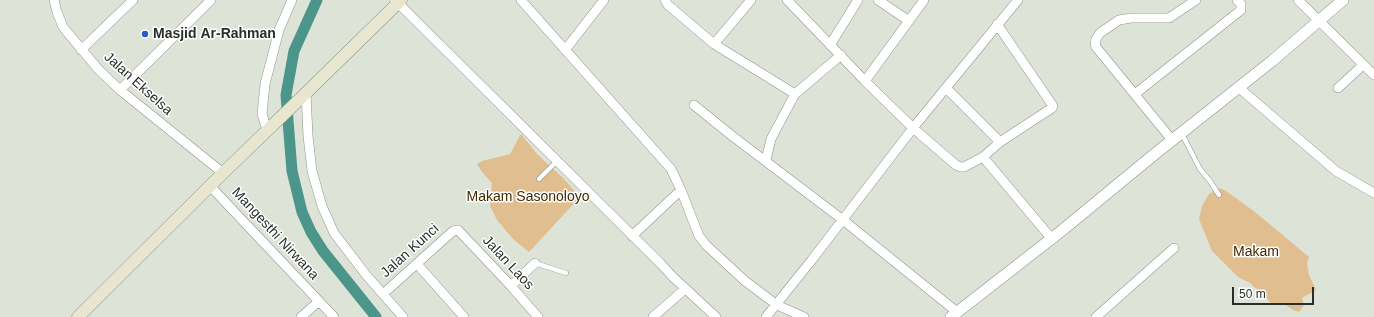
<!DOCTYPE html>
<style>
body{margin:0}
#map{position:relative;width:1374px;height:317px;overflow:hidden;background:#dde3d6;font-family:Helvetica,sans-serif}
canvas{display:block}
.scale{position:absolute;left:1232px;top:287px;width:82px;height:18px;box-sizing:border-box;border:2px solid #2a2d28;border-top:0;padding-left:5px;font-size:12px;line-height:14px;white-space:nowrap;color:#2a2d28;-webkit-text-stroke:3px #fff;paint-order:stroke}
</style>
<div id="map">
<canvas width="1374" height="317"></canvas>
<div class="scale">50 m</div>
</div>
<script>
const ctx = document.querySelector('canvas').getContext('2d');
ctx.lineJoin = 'round';
function fill(path, color) { ctx.fillStyle = color; ctx.fill(path, 'evenodd'); }
const toPath = rows => new Path2D(rows.map(r => 'M' + r).join(''));
function strokePath(path, color, width, dash) { ctx.strokeStyle = color; ctx.lineWidth = width; ctx.lineCap = dash ? 'butt' : 'round'; ctx.setLineDash(dash || []); ctx.stroke(path); }
function drawText(font, color, halo, rows, align = 'center') {
  ctx.font = font + ' Helvetica,sans-serif'; ctx.lineWidth = 3; ctx.setLineDash([]); ctx.textBaseline = 'middle'; ctx.strokeStyle = halo; ctx.fillStyle = color; for (const [text, x, y, turn = 0] of rows) {
    ctx.save(); ctx.translate(x, y); ctx.rotate((+turn || 0) * Math.PI / 180); ctx.textAlign = isNaN(turn) ? turn : align; if (halo) ctx.strokeText(text, 0, 0); ctx.fillText(text, 0, 0); ctx.restore();
  }
}
fill(toPath([
 [521,134,537,154,564,179,580,197,529,252,513,239,497,220,490,206,492,183,482,172,477,164,482,161,510,154],
 [1219,188,1226,191,1255,212,1309,257,1307,264,1309,275,1316,290,1302,298,1304,305,1299,312,1293,310,1283,303,1271,303,1250,283,1238,277,1212,251,1199,219,1202,206,1209,194]
]), '#e0be90');
strokePath(toPath([
 [317,0,294,51,286,95,292,171,302,212,311,232,323,251,376,317]
]), '#4c958a', 11);
const service = toPath([
 [1182,134,1200,169,1210,181,1219,195],
 [539,179,557,161],
 [535,263,566,273]
]);
const minor = toPath([
 [54,0,57,12,63,27,98,69,120,90,223,173],
 [395,0,661,264,673,277,716,317],
 [521,0,671,169,681,190,699,236,706,245,745,281,777,305,804,317],
 [665,0,668,5,714,44,795,94],
 [787,0,865,81,913,128,956,165,961,167,964,167,983,157,1051,238],
 [878,0,909,21],
 [1298,0,1374,75],
 [714,44,751,0],
 [830,45,858,0],
 [81,50,133,0],
 [565,50,604,0],
 [865,81,924,0],
 [1238,87,1336,171,1374,193],
 [946,88,1000,142],
 [1338,88,1363,65],
 [120,90,211,0],
 [306,93,308,136,312,171,322,206,334,233,367,276,403,317],
 [1135,94,1241,10,1241,4,1237,0],
 [694,105,731,135,843,220,957,312],
 [267,130,262,114,265,84,279,30,292,0],
 [1172,140,1096,47,1095,42,1096,39,1100,33,1119,20,1131,18,1169,18,1196,0],
 [983,157,1000,142,1052,108,1053,106,997,24],
 [766,160,771,139,795,94,841,55],
 [210,186,334,317],
 [632,236,681,190],
 [417,264,464,317],
 [511,286,535,263],
 [383,294,453,231,458,230,511,286,538,317],
 [301,317,319,301],
 [653,317,685,289],
 [766,317,811,261,913,128,1018,0],
 [1096,317,1174,248]
]);
const tertiary = toPath([
 [951,317,1060,232,1156,153,1272,61,1343,0]
]);
const secondary = toPath([
 [78,317,223,173,306,93,401,0]
]);
strokePath(service, '#8f9589', 5.5);
strokePath(minor, '#8f9589', 10);
strokePath(tertiary, '#8f9589', 12);
strokePath(secondary, '#8f9589', 13);
strokePath(service, '#fff', 4.5);
strokePath(minor, '#fff', 9);
strokePath(tertiary, '#fff', 11);
strokePath(secondary, '#e9e6cf', 12);
for (const [x, y, r, color] of [
 [145,34,4,"#2d5ac8"]
]) { const dot = new Path2D(); dot.arc(x, y, r, 0, 2 * Math.PI); ctx.fillStyle = color; ctx.fill(dot); strokePath(dot, '#fff', 1.5); }
drawText('bold 14px', '#2a2d28', '#fff', [
 ["Masjid Ar-Rahman",153,34]
], 'left');
drawText('14px', '#2a2d28', '#fff', [
 ["Jalan Ekselsa",138,84,42],
 ["Mangesthi Nirwana",275,234,47],
 ["Jalan Kunci",410,251,-42],
 ["Jalan Laos",508,263,47]
]);
drawText('14px', '#412901', '#fff', [
 ["Makam Sasonoloyo",528,197],
 ["Makam",1256,252]
]);
</script>
